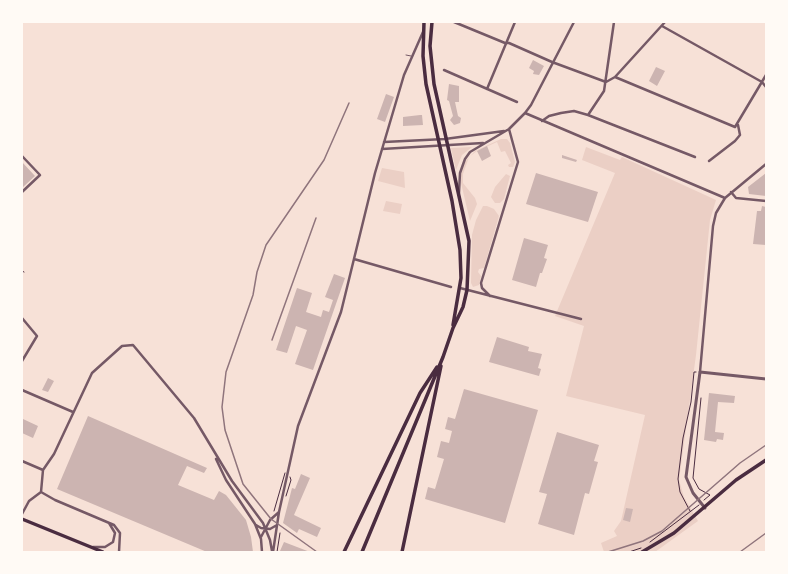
<!DOCTYPE html>
<style>
body{margin:0}
#map{position:relative;width:788px;height:574px;overflow:hidden;background:#f7e1d7;font-family:Spectral,serif}
canvas{display:block}
.frame{position:absolute;inset:0;border:23px solid #fffaf5;pointer-events:none}
</style>
<div id="map">
<canvas width="788" height="574"></canvas>
<div class="frame"></div>
</div>
<script>
const ctx = document.querySelector('canvas').getContext('2d');
ctx.lineJoin = 'round';
function fill(path, color) { ctx.fillStyle = color; ctx.fill(path, 'evenodd'); }
const toPath = rows => new Path2D(rows.map(r => 'M' + r).join(''));
function strokePath(path, color, width, dash) { ctx.strokeStyle = color; ctx.lineWidth = width; ctx.lineCap = dash ? 'butt' : 'round'; ctx.setLineDash(dash || []); ctx.stroke(path); }
fill(toPath([
 [501,139,507,139,510,143,515,162,513,167,509,167,508,165,511,163,505,151,501,152,497,142,477,151,469,157,463,174,463,183,475,198,477,204,470,221,461,183,461,171,463,164,475,151],
 [472,147,462,155,456,170,451,148],
 [586,147,620,160,622,157,716,200,710,220,696,355,679,480,684,497,698,521,655,552,604,552,601,543,617,536,614,531,621,521,645,415,566,396,584,326,555,316,615,173,582,160],
 [382,168,404,172,405,188,378,181],
 [506,174,510,176,504,199,500,203,495,203,491,197,495,187],
 [386,201,402,204,400,214,383,211],
 [483,206,487,206,494,209,499,216,484,268,479,269,478,272,481,276,479,285,473,287,471,283,472,235,476,220]
]), '#ebcfc5');
fill(toPath([
 [533,60,544,66,539,75,533,74,534,71,529,68],
 [656,67,665,71,657,86,649,81],
 [449,84,459,86,459,102,455,102,458,116,461,118,460,123,454,125,450,120,453,116,449,101,447,100],
 [386,94,394,97,385,122,377,119],
 [420,115,422,115,423,125,403,126,403,117],
 [487,146,491,156,482,161,477,151],
 [562,155,577,160,576,162,562,158],
 [22,162,35,176,22,188],
 [536,173,598,192,588,222,526,204],
 [766,173,766,196,749,194,748,187],
 [762,206,766,207,766,245,753,244,757,211,761,211],
 [524,238,548,245,544,258,547,259,542,273,540,273,536,287,512,280],
 [334,274,345,278,313,370,295,364,307,330,296,326,287,353,276,350,297,288,312,293,306,312,321,317,323,310,329,312,333,300,325,297],
 [497,337,529,347,528,351,542,354,538,368,541,369,539,376,489,362],
 [48,378,54,381,48,392,42,390],
 [464,389,538,410,505,523,425,499,428,487,435,489,444,459,437,457,441,441,449,443,452,431,445,429,448,417,455,419],
 [709,393,735,396,734,403,718,402,715,432,724,433,723,440,717,439,716,442,704,440],
 [88,416,207,468,204,473,187,466,178,485,214,500,219,491,226,495,246,520,251,537,253,552,207,552,57,489],
 [23,419,38,426,33,438,22,433],
 [557,432,599,445,594,461,598,462,589,494,585,493,574,535,538,524,547,494,539,492],
 [301,474,310,478,294,515,321,528,317,537,299,529,297,533,283,523,292,488,295,489],
 [626,508,633,509,630,522,623,520],
 [284,542,310,552,280,551]
]), '#ccb4b1');
strokePath(toPath([
 [22,271,24,272],
 [701,398,693,478,699,489,710,495,704,500],
 [286,496,291,480,290,477],
 [274,511,285,473],
 [690,511,680,492,678,479,683,438,691,402,694,372,696,372],
 [650,542,699,505],
 [277,552,280,533],
 [629,552,641,548]
]), '#4a2c40', 1);
strokePath(toPath([
 [406,55,411,56]
]), '#755966', 1);
strokePath(toPath([
 [454,22,505,43,509,43,552,62,606,82,615,77,665,22],
 [662,26,762,82,766,87],
 [444,70,517,102],
 [615,77,735,127,766,75],
 [487,89,515,22],
 [525,113,725,198],
 [588,115,695,157],
 [542,121,549,116,561,113,574,111,588,115,604,91,614,22],
 [384,142,445,139,504,131],
 [382,149,483,143],
 [22,156,40,175,22,192],
 [709,161,735,141,740,135,738,125],
 [731,192,736,198,766,201],
 [459,193,460,173,465,159,470,152,509,129,525,113,531,105,574,22],
 [354,259,451,287],
 [460,288,581,319],
 [490,296,482,288,481,283,518,162,509,129],
 [22,318,37,336,22,361],
 [700,372,713,226,716,213,725,198,766,164],
 [22,390,73,412],
 [216,459,226,480,255,524,261,539,262,552],
 [22,461,43,470],
 [43,470,54,454,92,373,122,346,133,345,194,418,232,481,263,523,270,540,272,551],
 [41,492,55,500,114,525,120,533,119,552],
 [41,492,43,470],
 [22,514,29,501,41,492],
 [256,525,261,528,270,529,277,525],
 [261,537,270,520,279,512],
 [93,547,105,547,113,542,115,533,109,523],
 [273,552,279,512,298,426,341,312,375,173,404,75,423,32]
]), '#755966', 2.5);
strokePath(toPath([
 [705,508,693,493,686,477,700,372,766,379]
]), '#755966', 3);
strokePath(toPath([
 [424,22,423,56,426,84,452,201,460,250,461,278,453,325],
 [22,519,103,552],
 [344,552,420,393,437,367],
 [362,552,443,357,453,328,463,307,467,290,469,241,434,84,430,46,432,22],
 [402,552,441,366],
 [642,552,674,533,736,480,766,460]
]), '#4a2c40', 3.5);
strokePath(toPath([
 [272,340,316,218],
 [317,552,271,519,243,484,225,430,222,407,226,372,253,295,257,272,266,245,324,160,349,103],
 [608,552,643,541,662,531,740,463,766,445],
 [740,552,766,533]
]), '#8f747c', 1.5);
</script>
